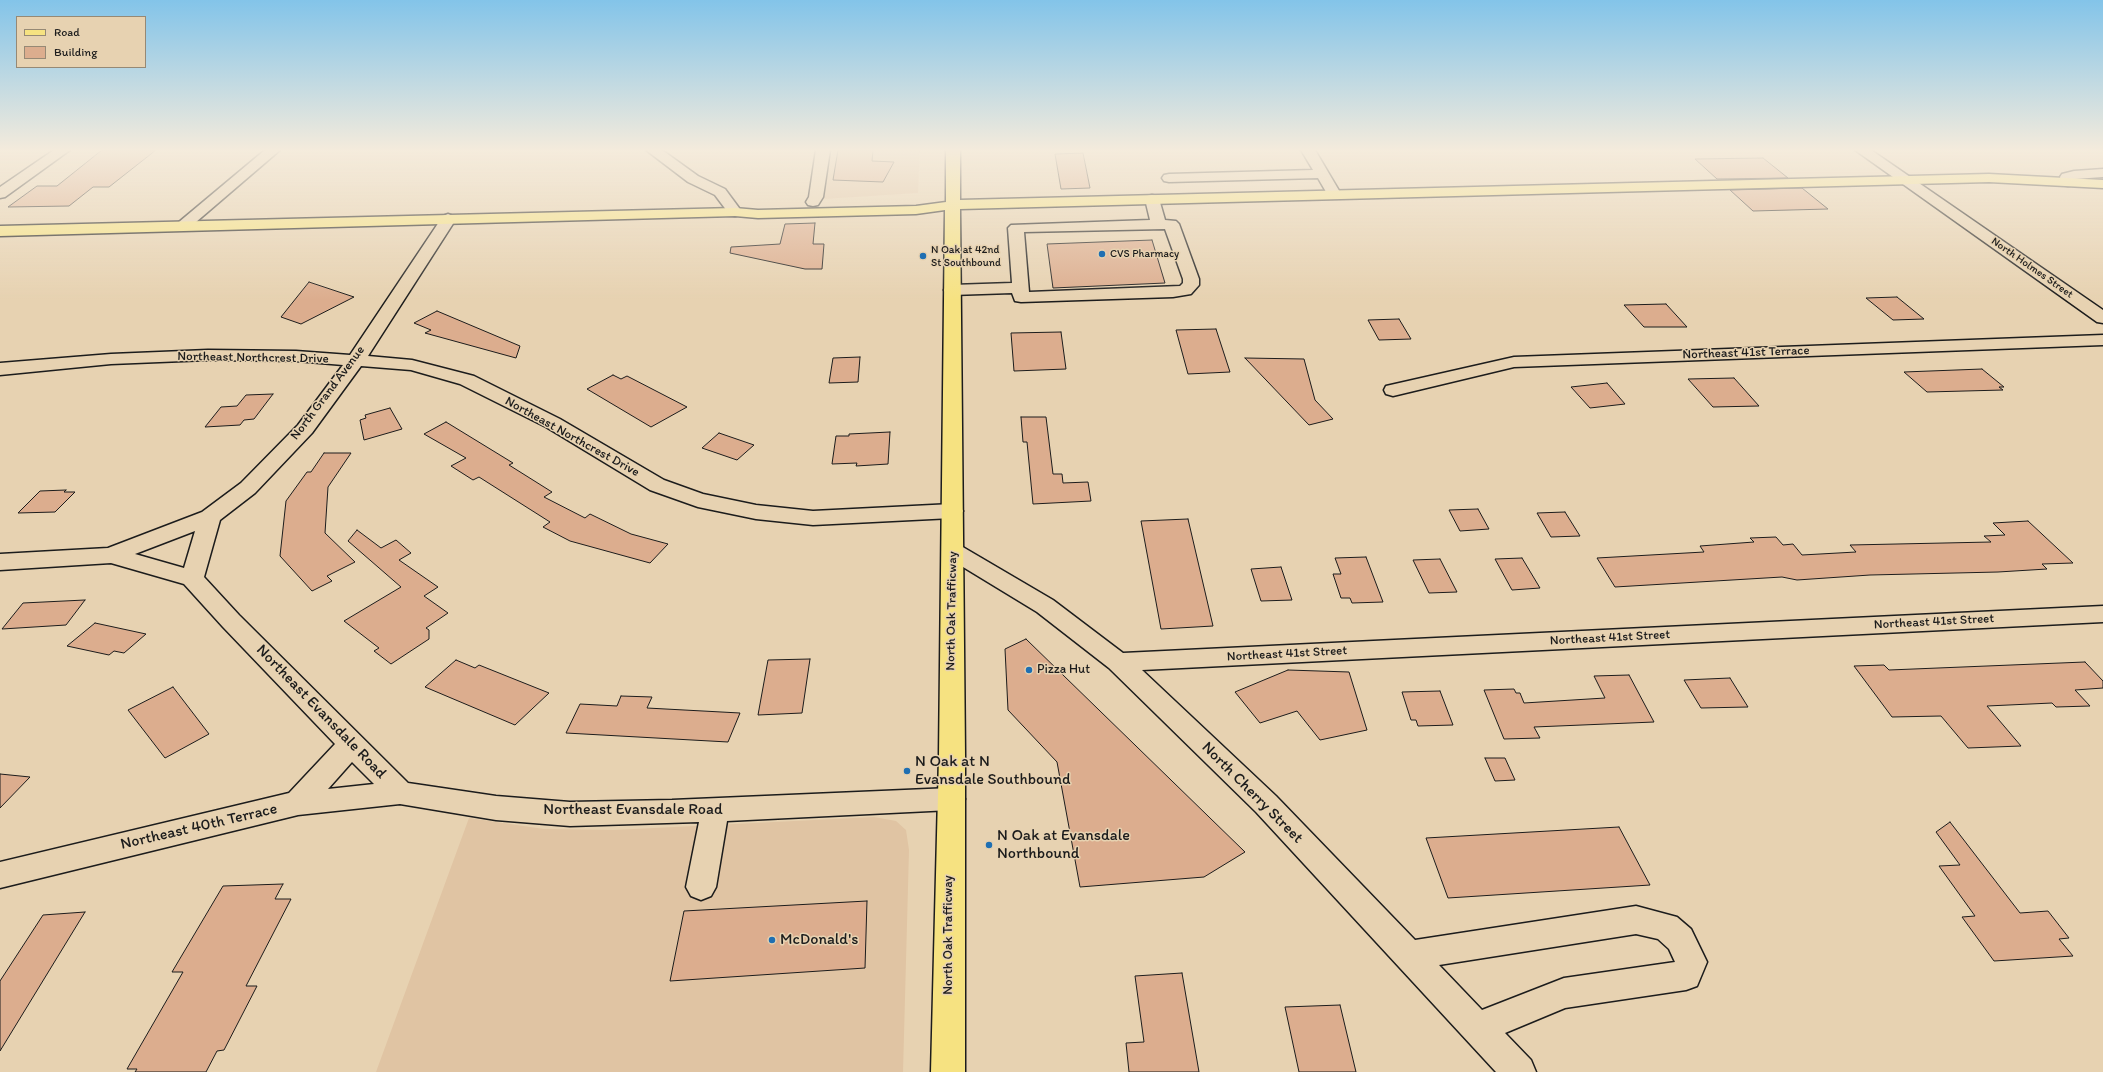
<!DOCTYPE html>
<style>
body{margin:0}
#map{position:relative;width:2103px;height:1072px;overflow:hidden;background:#e7d2b1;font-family:Itim,sans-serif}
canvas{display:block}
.legend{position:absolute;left:16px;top:16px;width:130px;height:52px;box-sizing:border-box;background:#e7d2b1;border:1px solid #968975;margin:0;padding:5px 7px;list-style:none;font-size:12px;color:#1c1c1c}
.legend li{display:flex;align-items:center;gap:8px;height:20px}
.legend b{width:20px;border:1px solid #968975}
</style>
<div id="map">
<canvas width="2103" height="1072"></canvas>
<ul class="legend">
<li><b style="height:5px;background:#f6e281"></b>Road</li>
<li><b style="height:11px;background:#dcad8e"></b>Building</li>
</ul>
</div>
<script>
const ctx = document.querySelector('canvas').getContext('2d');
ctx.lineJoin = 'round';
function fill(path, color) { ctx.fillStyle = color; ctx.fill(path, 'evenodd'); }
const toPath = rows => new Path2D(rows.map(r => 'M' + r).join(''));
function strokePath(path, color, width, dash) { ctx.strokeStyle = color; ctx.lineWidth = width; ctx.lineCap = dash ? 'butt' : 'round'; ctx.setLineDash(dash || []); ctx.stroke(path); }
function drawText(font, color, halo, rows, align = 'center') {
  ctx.font = font + ' Itim,sans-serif'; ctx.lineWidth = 3; ctx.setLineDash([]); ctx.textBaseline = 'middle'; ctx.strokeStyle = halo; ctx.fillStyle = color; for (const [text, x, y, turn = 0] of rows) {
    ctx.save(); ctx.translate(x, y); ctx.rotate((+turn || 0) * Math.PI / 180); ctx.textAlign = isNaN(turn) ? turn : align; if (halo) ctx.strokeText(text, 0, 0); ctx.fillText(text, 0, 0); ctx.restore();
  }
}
fill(toPath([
 [832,150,920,150,918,193,824,199],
 [874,817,896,821,906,830,909,850,903,1072,376,1072,469,818,544,829,614,830]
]), '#e0c4a3');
const building = toPath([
 [102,150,156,150,109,187,93,187,69,206,8,207,37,186,57,186,102,150],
 [838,150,873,150,872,161,894,162,883,182,833,180,838,150],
 [1083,153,1090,188,1061,189,1055,154,1083,153],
 [1763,158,1788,178,1717,179,1695,159,1763,158],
 [1802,188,1828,209,1753,211,1730,190,1802,188],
 [815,223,813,244,824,244,822,269,805,269,730,253,731,247,780,244,785,224,815,223],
 [1152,240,1165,283,1053,288,1047,244,1152,240],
 [309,282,354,297,301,324,281,317,309,282],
 [1897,297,1924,319,1893,320,1866,298,1897,297],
 [1666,304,1687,327,1644,327,1624,305,1666,304],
 [437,311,520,346,516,358,425,333,431,330,414,323,437,311],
 [1399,319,1411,339,1379,340,1368,320,1399,319],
 [1216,329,1230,372,1188,374,1176,330,1216,329],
 [1061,332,1066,369,1014,371,1011,333,1061,332],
 [860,357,858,382,829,383,833,358,860,357],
 [1245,358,1304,359,1315,400,1333,419,1309,425,1245,358],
 [1982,369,2004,387,1999,387,2003,390,1927,392,1904,372,1982,369],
 [613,375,621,379,627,376,687,407,651,427,587,389,613,375],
 [1734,378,1759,406,1713,407,1688,379,1734,378],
 [1607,383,1625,404,1590,408,1571,387,1607,383],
 [273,394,254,419,244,420,240,425,205,427,221,407,237,406,246,395,273,394],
 [390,408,402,429,364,440,360,420,366,418,365,415,390,408],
 [1021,417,1046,417,1053,474,1062,474,1063,483,1088,482,1091,501,1033,504,1027,442,1023,442,1021,417],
 [446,422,513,463,509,465,552,492,544,497,585,518,590,514,631,534,668,544,650,563,570,541,543,527,550,522,479,477,473,480,451,466,466,458,424,434,446,422],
 [890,432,888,464,856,466,857,463,832,464,836,436,849,436,849,434,890,432],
 [719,433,754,445,737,460,702,448,719,433],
 [324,453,351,453,328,487,325,533,355,562,327,576,332,581,312,591,280,556,286,501,307,472,311,472,324,453],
 [66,490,64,492,75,492,55,512,18,513,40,491,66,490],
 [1478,509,1489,529,1460,531,1449,510,1478,509],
 [1565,512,1580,536,1551,537,1537,513,1565,512],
 [1188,519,1213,626,1161,629,1141,521,1188,519],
 [2028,521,2073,563,2042,564,2047,569,1998,572,1870,575,1797,580,1782,577,1615,587,1597,558,1704,552,1700,546,1754,542,1750,538,1776,537,1783,545,1793,544,1802,555,1856,552,1850,545,1991,542,1984,536,2005,535,1993,523,2028,521],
 [357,530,381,548,396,540,411,553,399,560,438,587,424,596,448,613,426,628,429,630,429,639,391,664,374,651,379,648,344,621,401,587,348,541,357,530],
 [1366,557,1383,602,1352,603,1350,598,1341,598,1333,574,1341,574,1335,558,1366,557],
 [1522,558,1540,588,1512,590,1495,559,1522,558],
 [1440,559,1457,592,1429,593,1413,560,1440,559],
 [1281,567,1292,600,1261,601,1251,569,1281,567],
 [85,600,66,625,2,629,23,603,85,600],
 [95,623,146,634,124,653,114,651,109,655,67,646,95,623],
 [1026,639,1245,852,1204,877,1080,887,1057,762,1008,710,1005,649,1026,639],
 [810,659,802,713,758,715,768,660,810,659],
 [456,660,475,668,479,665,549,693,515,725,425,687,456,660],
 [2085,662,2103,681,2103,688,2075,690,2090,706,2056,707,2052,703,1987,706,2021,746,1968,748,1941,716,1892,717,1854,666,1884,665,1889,670,2085,662],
 [1288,670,1349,672,1367,730,1320,740,1297,711,1260,723,1235,692,1288,670],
 [1629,675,1654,722,1534,727,1540,738,1504,739,1484,690,1514,689,1516,693,1520,693,1524,703,1605,698,1594,676,1629,675],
 [1730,678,1748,707,1701,708,1684,680,1730,678],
 [173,687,209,734,165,758,128,710,173,687],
 [1440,691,1453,725,1418,726,1416,720,1411,720,1402,692,1440,691],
 [621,696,652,697,647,708,740,713,728,742,566,733,580,704,617,706,621,696],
 [1485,758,1505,758,1515,780,1495,781,1485,758],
 [0,774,30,777,0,808,0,774],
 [1950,822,2020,913,2048,911,2069,938,2059,939,2073,956,1994,961,1962,917,1975,916,1939,866,1960,865,1936,832,1950,822],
 [1619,827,1650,885,1448,898,1426,838,1619,827],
 [283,884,275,899,291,899,246,986,257,986,224,1050,217,1051,206,1072,135,1072,137,1069,127,1069,183,972,172,972,223,886,283,884],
 [867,901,865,968,670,981,684,911,867,901],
 [85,912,0,1051,0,981,43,915,85,912],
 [1182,973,1199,1072,1129,1072,1126,1043,1144,1042,1135,976,1182,973],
 [1340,1005,1356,1072,1299,1072,1285,1007,1340,1005]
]);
fill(building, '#dcad8e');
strokePath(building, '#1c1c1c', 1);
const minor = toPath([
 [54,150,70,150,5,197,0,198,0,187,54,150],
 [265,150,280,150,189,228,179,228,176,225,179,222,265,150],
 [646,150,662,150,698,176,725,189,742,212,740,215,735,216,730,215,715,195,688,182,646,150],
 [816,150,830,150,823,197,818,205,813,206,808,205,806,202,809,197,816,150],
 [1301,150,1315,150,1341,194,1339,197,1329,197,1318,178,1169,182,1164,181,1162,178,1164,175,1169,174,1313,170,1301,150],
 [1855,150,1871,150,2103,310,2103,323,2097,322,1855,150],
 [2103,169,2103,177,2075,179,2073,185,2068,186,2063,185,2061,182,2060,177,2062,174,2074,171,2103,169],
 [1152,195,1157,196,1159,199,1165,220,1176,221,1179,224,1199,279,1199,285,1191,294,1173,297,1021,302,1015,301,1012,293,952,295,946,294,944,290,946,286,952,285,1012,283,1008,228,1011,225,1150,220,1145,199,1147,196,1152,195],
 [1165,229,1183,279,1183,283,1180,286,1029,292,1024,232,1165,229],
 [448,214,453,216,456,219,368,356,412,360,474,376,560,419,664,480,703,494,756,505,813,511,952,504,960,506,963,511,960,516,952,518,813,525,756,519,698,507,650,490,546,427,460,384,411,370,361,366,312,433,255,493,220,520,204,577,239,615,408,783,496,796,570,802,672,800,951,788,961,791,965,799,961,807,951,810,727,821,716,887,711,896,701,900,691,896,686,887,699,822,570,826,496,820,400,804,298,815,0,888,0,862,289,793,335,744,223,627,184,584,111,563,0,570,0,554,108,548,202,512,241,483,298,425,343,365,296,361,208,360,111,364,0,375,0,363,111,354,208,350,296,351,350,355,443,216,448,214],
 [195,531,184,568,135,554,195,531],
 [352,762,374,784,328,789,352,762],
 [2103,335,2103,345,1514,367,1393,396,1386,394,1384,390,1386,386,1514,357,2103,335],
 [953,544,961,546,1053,600,1123,653,2103,606,2103,622,1142,670,1276,796,1415,940,1636,906,1677,917,1691,929,1707,962,1697,986,1686,990,1565,1008,1505,1033,1531,1060,1536,1072,1496,1072,1256,812,1109,668,1037,612,945,556,942,551,945,546,953,544],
 [1636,934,1658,939,1669,949,1675,962,1564,978,1482,1010,1439,965,1636,934]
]);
const major = toPath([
 [946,150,960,150,960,200,1989,174,2103,180,2103,188,1989,182,960,209,965,756,965,1072,931,1072,939,756,945,210,916,214,758,218,735,216,0,236,0,226,735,208,758,210,916,206,946,202,946,150]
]);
strokePath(minor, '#1c1c1c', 3);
strokePath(major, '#1c1c1c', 3);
fill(minor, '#e7d2b1');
fill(major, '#f6e281');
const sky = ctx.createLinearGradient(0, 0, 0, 300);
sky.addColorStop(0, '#83c4e9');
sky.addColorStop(0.5, '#f4ebdc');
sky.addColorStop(1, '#f4ebdc00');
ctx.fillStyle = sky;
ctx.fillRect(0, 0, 2103, 300);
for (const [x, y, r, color] of [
 [1102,254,4,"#1f6fb2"],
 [923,256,4,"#1f6fb2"],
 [1029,670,4,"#1f6fb2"],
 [907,771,4,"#1f6fb2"],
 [989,845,4,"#1f6fb2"],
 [772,940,4,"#1f6fb2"]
]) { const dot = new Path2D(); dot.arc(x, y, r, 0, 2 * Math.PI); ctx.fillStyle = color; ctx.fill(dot); strokePath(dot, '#e7d2b1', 1.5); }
drawText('11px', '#1c1c1c', '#e7d2b1', [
 ["N Oak at 42nd",931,250],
 ["St Southbound",931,263],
 ["CVS Pharmacy",1110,254]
], 'left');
drawText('11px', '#1c1c1c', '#e7d2b1', [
 ["North Holmes Street",2032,268,35]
]);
drawText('13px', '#1c1c1c', '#e7d2b1', [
 ["Northeast 41st Terrace",1746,353,-2],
 ["Northeast Northcrest Drive",253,358,1],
 ["North Grand Avenue",328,393,-53],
 ["Northeast Northcrest Drive",572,437,29],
 ["North Oak Trafficway",952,611,-89],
 ["Northeast 41st Street",1934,622,-3],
 ["Northeast 41st Street",1610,638,-3],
 ["Northeast 41st Street",1287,654,-3],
 ["North Oak Trafficway",949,935,-90]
]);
drawText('13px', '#1c1c1c', '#e7d2b1', [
 ["Pizza Hut",1037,670]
], 'left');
drawText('16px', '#1c1c1c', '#e7d2b1', [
 ["Northeast Evansdale Road",321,712,46],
 ["North Cherry Street",1252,793,45],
 ["Northeast Evansdale Road",633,810],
 ["Northeast 40th Terrace",199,827,-13]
]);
drawText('16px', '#1c1c1c', '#e7d2b1', [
 ["N Oak at N",915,762],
 ["Evansdale Southbound",915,780],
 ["N Oak at Evansdale",997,836],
 ["Northbound",997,854],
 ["McDonald's",780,940]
], 'left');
</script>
